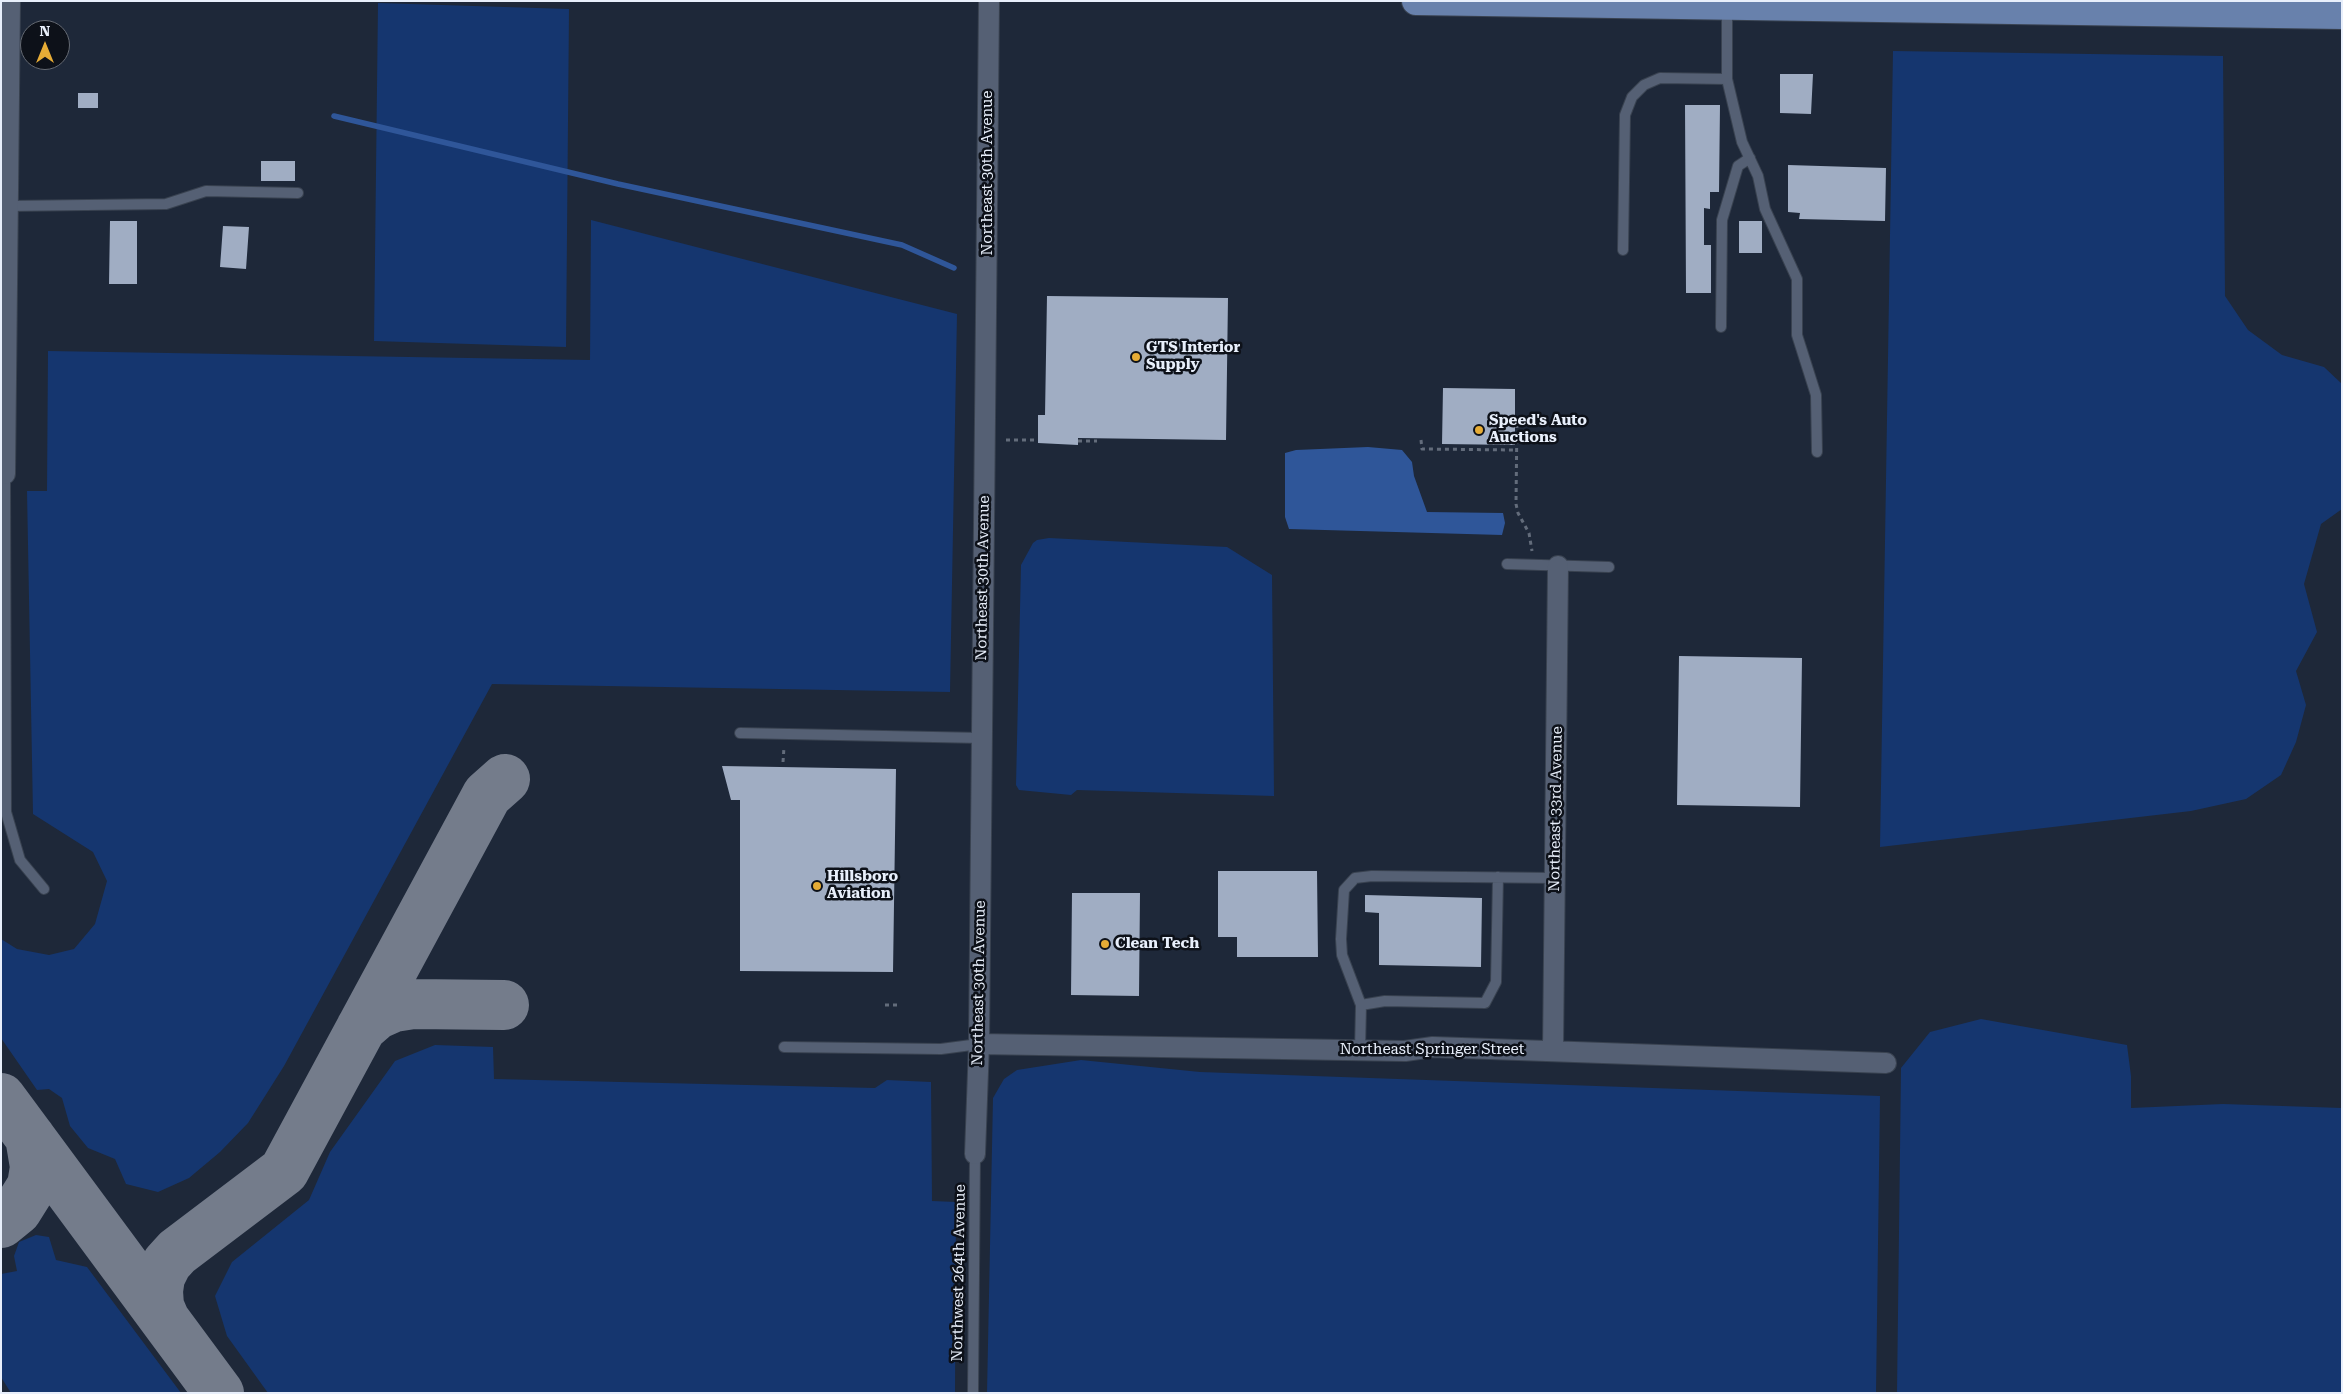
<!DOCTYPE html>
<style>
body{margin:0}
#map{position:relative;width:2343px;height:1394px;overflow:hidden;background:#1e2839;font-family:"Roboto Serif",serif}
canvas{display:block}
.frame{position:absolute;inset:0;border:2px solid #e8effb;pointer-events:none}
.north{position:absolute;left:20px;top:20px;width:50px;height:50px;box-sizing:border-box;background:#0d1119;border:1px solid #656a73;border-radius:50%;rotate:0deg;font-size:14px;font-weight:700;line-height:20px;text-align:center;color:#e8effb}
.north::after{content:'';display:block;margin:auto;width:18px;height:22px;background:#e6ac36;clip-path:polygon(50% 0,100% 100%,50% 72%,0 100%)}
</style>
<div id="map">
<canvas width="2343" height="1394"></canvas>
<div class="frame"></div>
<div class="north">N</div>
</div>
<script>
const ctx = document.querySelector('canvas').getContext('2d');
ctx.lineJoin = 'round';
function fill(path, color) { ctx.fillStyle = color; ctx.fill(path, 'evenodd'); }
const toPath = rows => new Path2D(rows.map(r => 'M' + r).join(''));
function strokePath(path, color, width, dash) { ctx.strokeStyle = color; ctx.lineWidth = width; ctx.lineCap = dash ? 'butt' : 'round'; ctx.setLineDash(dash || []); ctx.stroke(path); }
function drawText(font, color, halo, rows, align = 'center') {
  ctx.font = font + ' "Roboto Serif",serif'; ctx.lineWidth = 5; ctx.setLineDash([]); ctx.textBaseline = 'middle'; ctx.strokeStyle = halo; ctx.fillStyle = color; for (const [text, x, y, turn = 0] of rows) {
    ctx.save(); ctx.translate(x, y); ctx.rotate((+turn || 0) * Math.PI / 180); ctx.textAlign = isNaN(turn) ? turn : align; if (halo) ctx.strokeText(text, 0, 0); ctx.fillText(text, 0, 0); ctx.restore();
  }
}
fill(toPath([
 [378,3,569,9,566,347,374,341],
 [1893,51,2223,56,2225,296,2248,330,2282,355,2324,367,2342,384,2342,509,2321,524,2304,584,2317,632,2296,671,2306,705,2296,742,2281,775,2246,799,2191,811,1880,847],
 [591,220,957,314,950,692,492,684,284,1066,248,1123,220,1152,189,1178,158,1192,126,1184,115,1159,88,1148,70,1126,62,1098,49,1089,37,1090,1,1038,1,939,17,949,49,955,74,949,95,924,107,881,93,852,33,814,27,491,47,491,48,351,590,360],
 [1049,538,1227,547,1272,575,1274,796,1077,790,1071,795,1019,790,1016,785,1021,565,1033,543,1037,540],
 [1981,1019,2127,1045,2131,1076,2131,1108,2223,1104,2342,1108,2342,1393,1897,1393,1901,1068,1930,1032],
 [435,1045,493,1047,494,1079,875,1088,887,1080,931,1082,932,1201,956,1202,955,1393,268,1393,227,1336,215,1296,232,1262,309,1200,330,1152,395,1061],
 [1081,1060,1200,1072,1880,1096,1876,1393,987,1393,993,1098,1004,1079,1017,1070],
 [36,1235,49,1237,56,1260,87,1267,181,1393,11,1393,1,1377,1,1274,17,1271,14,1256,19,1242]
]), '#15366f');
fill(toPath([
 [1368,447,1402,450,1412,462,1414,476,1427,512,1503,513,1505,523,1502,535,1289,529,1285,517,1285,453,1296,450]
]), '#2f5699');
strokePath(toPath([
 [334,116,618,184,902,245,954,268]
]), '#2f5699', 5.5);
strokePath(toPath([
 [361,1028,376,1015,394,1007,413,1004,504,1005],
 [1,1098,219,1393],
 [1,1223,17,1210,32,1186,35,1167,30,1137],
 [165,1320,159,1306,158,1291,160,1277,167,1263,177,1252,284,1171,487,795,505,779]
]), '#747c8b', 50);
fill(toPath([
 [1780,74,1813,74,1811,114,1780,113],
 [78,93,98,93,98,108,78,108],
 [1685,105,1720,105,1719,192,1710,192,1710,209,1704,208,1704,245,1711,245,1711,293,1686,293],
 [261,161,295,161,295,181,261,181],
 [1788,165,1886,168,1885,221,1799,219,1800,213,1788,212],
 [110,221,137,221,137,284,109,284],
 [1739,221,1762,221,1762,253,1739,253],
 [223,226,249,227,246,269,220,267],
 [1047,296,1228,298,1226,440,1078,438,1078,445,1038,443,1038,415,1045,415],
 [1443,388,1515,389,1515,445,1442,444],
 [1679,656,1802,658,1800,807,1677,805],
 [722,766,896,769,893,972,740,971,740,800,731,800],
 [1218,871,1317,871,1318,957,1237,957,1237,937,1218,937],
 [1072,893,1140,893,1139,996,1071,995],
 [1365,895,1482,898,1481,967,1379,965,1379,913,1365,912]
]), '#a0adc3');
const lane = toPath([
 [1727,7,1727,79,1742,142,1758,176,1765,209,1797,279,1797,335,1816,395,1817,452],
 [7,206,166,204,206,191,298,193],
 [1623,250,1625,115,1632,97,1644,85,1660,78,1727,79],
 [1721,327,1722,220,1738,166,1750,158],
 [5,474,6,812,20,860,44,889],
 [1507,564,1609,567],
 [740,733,982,738],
 [1361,1005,1385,1001,1485,1003,1496,982,1498,877],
 [784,1047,941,1049,979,1044],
 [1360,1050,1361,1005,1342,955,1341,939,1344,890,1355,878,1372,876,1555,878],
 [973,1393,975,1154]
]);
const street = toPath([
 [5,474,10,1],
 [979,1044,1405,1051,1433,1047,1886,1063],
 [1553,1051,1558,566],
 [975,1154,979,1044,989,1]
]);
const primary = toPath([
 [1416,1,2342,15]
]);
strokePath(lane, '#394250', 12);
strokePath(street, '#394250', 22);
strokePath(primary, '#394250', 30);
strokePath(toPath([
 [1517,416,1516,504,1518,513,1529,533,1532,551],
 [1006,440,1038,440],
 [1421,440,1422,449,1516,450],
 [1078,441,1097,441],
 [783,762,784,747],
 [885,1005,899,1005]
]), '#636c7b', 3, [4, 4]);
strokePath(lane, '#556074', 10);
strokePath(street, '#556074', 20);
strokePath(primary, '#6881ac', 28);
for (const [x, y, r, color] of [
 [1136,357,5,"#e6ac36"],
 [1479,430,5,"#e6ac36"],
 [817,886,5,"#e6ac36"],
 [1105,944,5,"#e6ac36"]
]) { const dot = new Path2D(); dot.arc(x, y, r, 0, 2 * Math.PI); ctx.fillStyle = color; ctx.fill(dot); strokePath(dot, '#0d1119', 2); }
drawText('15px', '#e8effb', '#0d1119', [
 ["Northeast 30th Avenue",988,173,-90],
 ["Northeast 30th Avenue",983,578,-89],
 ["Northeast 33rd Avenue",1556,809,-89],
 ["Northeast 30th Avenue",979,983,-89],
 ["Northeast Springer Street",1432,1050],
 ["Northwest 264th Avenue",959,1273,-89]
]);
drawText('bold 15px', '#e8effb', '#0d1119', [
 ["GTS Interior",1146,348],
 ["Supply",1146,365],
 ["Speed's Auto",1489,421],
 ["Auctions",1489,438],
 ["Hillsboro",827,877],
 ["Aviation",827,894],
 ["Clean Tech",1115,944]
], 'left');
</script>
